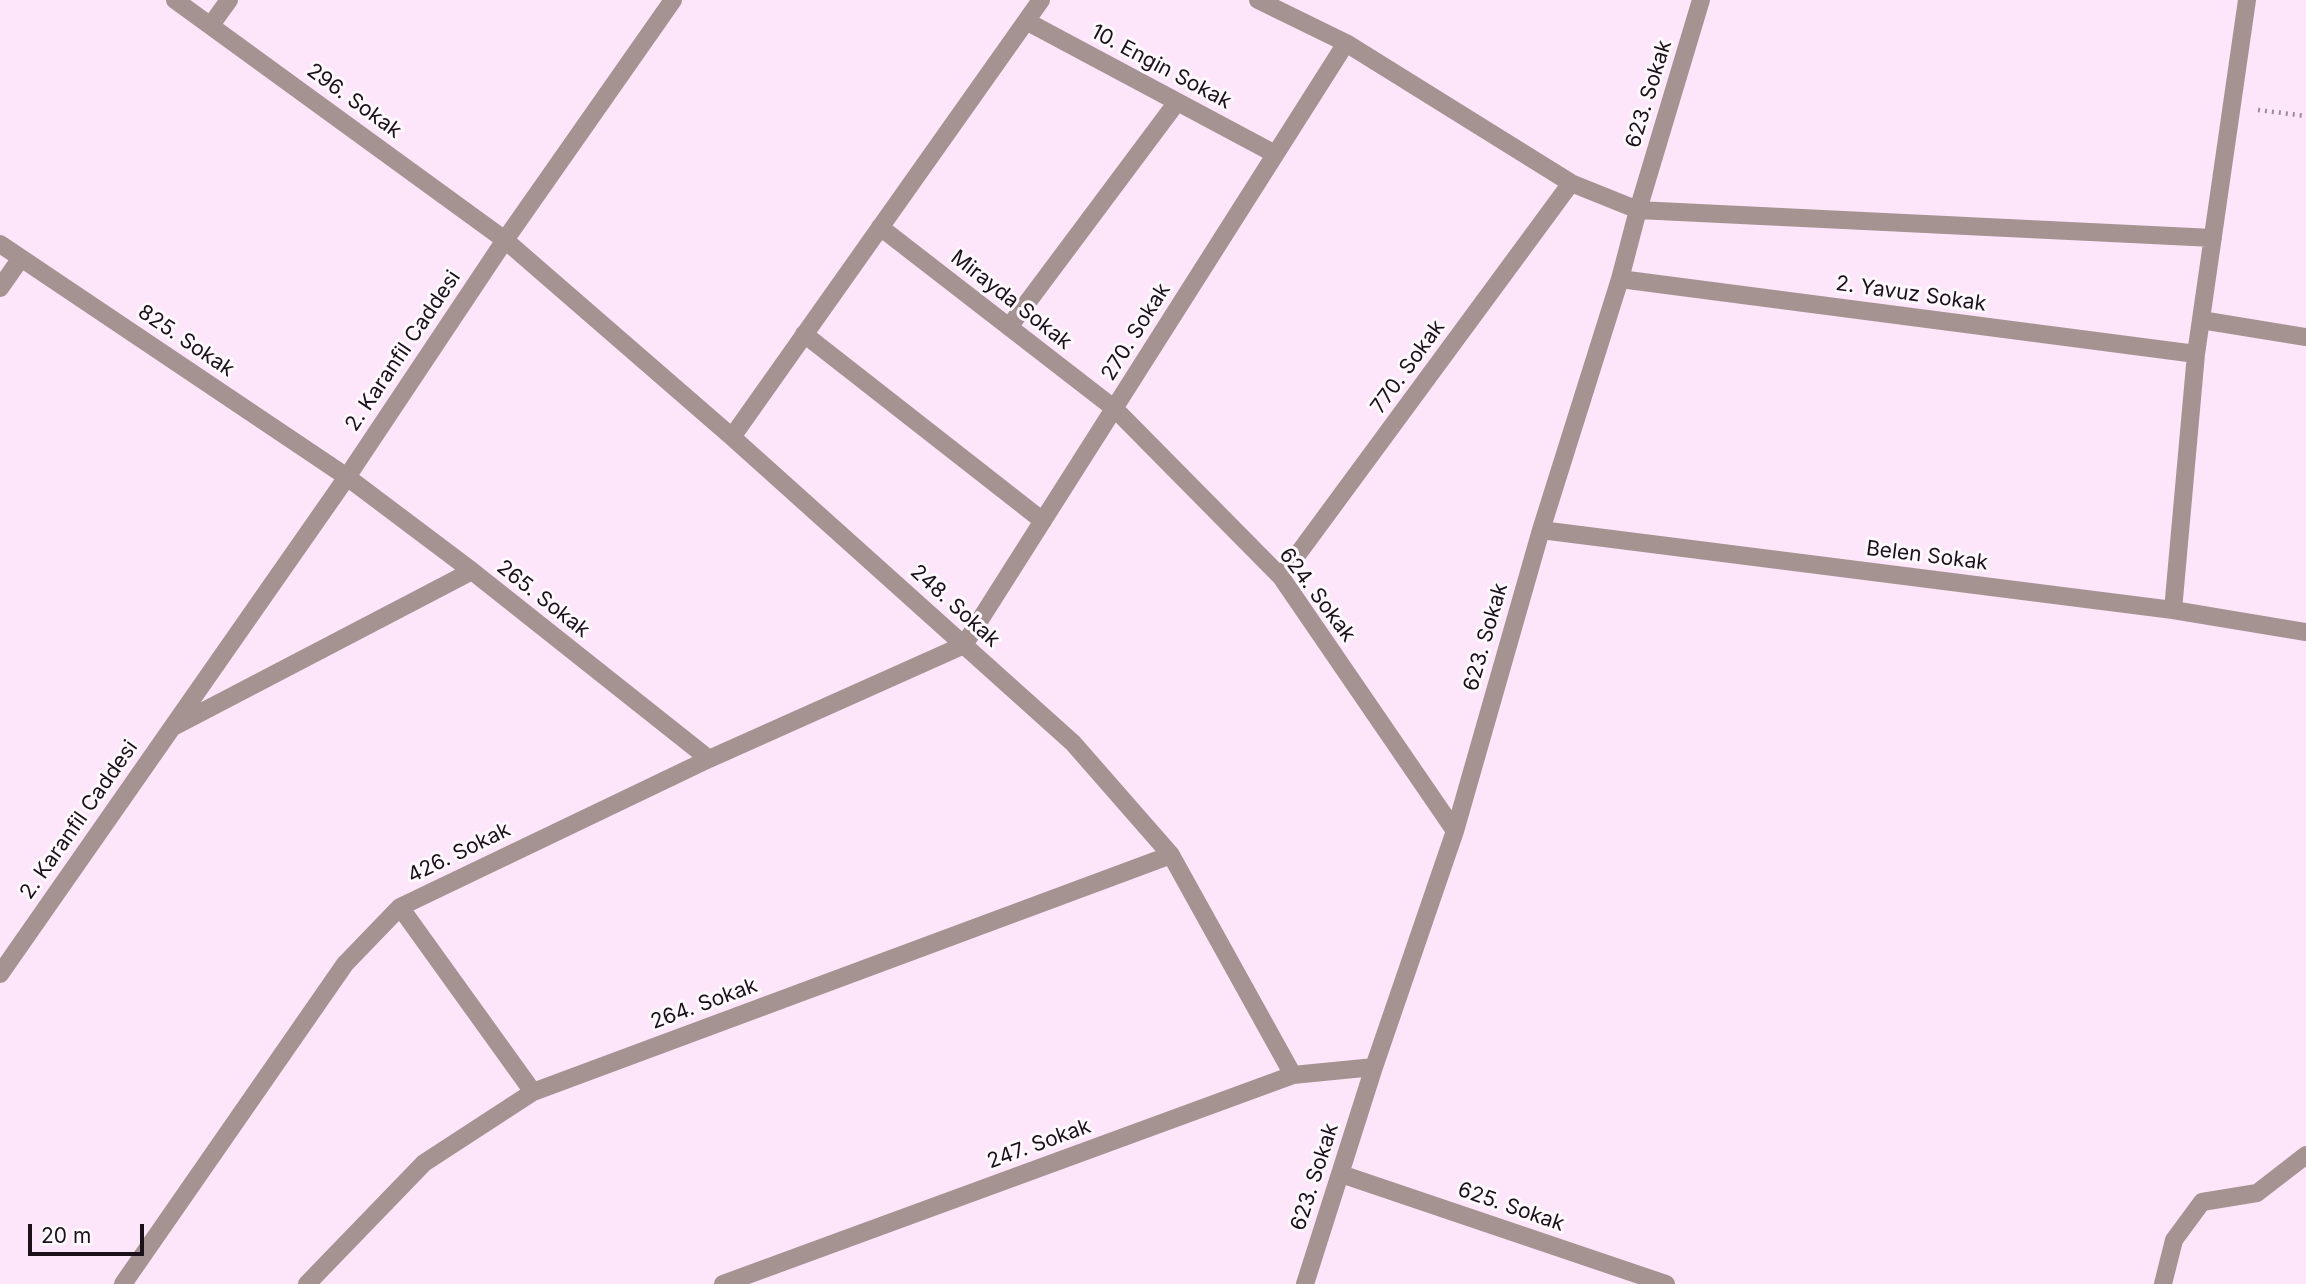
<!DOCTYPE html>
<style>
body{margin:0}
#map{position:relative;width:2306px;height:1284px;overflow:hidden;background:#fde5fa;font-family:Inter,sans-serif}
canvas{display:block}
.scale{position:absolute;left:28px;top:1224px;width:116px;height:32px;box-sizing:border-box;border:4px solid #1b111a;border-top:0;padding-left:9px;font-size:21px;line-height:24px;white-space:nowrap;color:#1b111a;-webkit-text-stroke:5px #fff9fe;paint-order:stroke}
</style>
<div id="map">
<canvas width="2306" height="1284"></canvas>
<div class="scale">20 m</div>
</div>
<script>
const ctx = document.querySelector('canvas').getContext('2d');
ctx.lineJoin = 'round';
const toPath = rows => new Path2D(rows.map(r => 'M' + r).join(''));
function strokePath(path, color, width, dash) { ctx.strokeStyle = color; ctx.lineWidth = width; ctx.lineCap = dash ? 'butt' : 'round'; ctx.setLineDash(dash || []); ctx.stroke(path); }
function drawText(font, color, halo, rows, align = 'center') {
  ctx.font = font + ' Inter,sans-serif'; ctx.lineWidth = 6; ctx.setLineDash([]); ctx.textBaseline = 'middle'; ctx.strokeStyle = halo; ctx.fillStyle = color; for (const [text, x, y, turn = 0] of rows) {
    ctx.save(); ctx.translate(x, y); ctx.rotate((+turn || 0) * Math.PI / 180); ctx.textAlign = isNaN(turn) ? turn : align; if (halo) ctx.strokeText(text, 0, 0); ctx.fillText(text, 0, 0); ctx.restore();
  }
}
strokePath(toPath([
 [2258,110,2306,116]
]), '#9d8b9b', 4.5, [2, 5]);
strokePath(toPath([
 [175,0,505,240,732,437,1073,743,1171,855,1293,1075],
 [1258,0,1346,43,1571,183,1638,210,2213,238],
 [1026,21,1275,154],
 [211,25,229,0],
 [880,227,1115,409,1281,577,1455,831],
 [0,244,347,477,472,571,709,759],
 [1620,279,2196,354],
 [0,288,21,258],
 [2201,320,2306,337],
 [1009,327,1177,102],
 [804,334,1043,521],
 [732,437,1041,0],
 [1541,530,2173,610,2306,632],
 [1281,577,1571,183],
 [2173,610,2196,354,2247,0],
 [175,726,472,571],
 [400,907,533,1092],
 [0,974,347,477,505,240,673,0],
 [1341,1174,1666,1284],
 [123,1284,345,964,400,907,709,759,964,645,1346,43],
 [307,1284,424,1163,533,1092,1171,855],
 [723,1284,1293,1075,1374,1067],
 [1305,1284,1374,1067,1455,831,1541,530,1620,279,1638,210,1701,0],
 [2163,1284,2174,1240,2202,1202,2257,1193,2306,1155]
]), '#a59392', 18);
drawText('21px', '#1b111a', '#fff9fe', [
 ["10. Engin Sokak",1161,67,28],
 ["623. Sokak",1649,94,-73],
 ["296. Sokak",354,101,36],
 ["2. Yavuz Sokak",1911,294,8],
 ["Mirayda Sokak",1011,300,38],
 ["270. Sokak",1136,332,-58],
 ["825. Sokak",186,341,34],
 ["2. Karanfil Caddesi",403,351,-56],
 ["770. Sokak",1408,367,-54],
 ["Belen Sokak",1927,556,7],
 ["624. Sokak",1317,595,53],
 ["265. Sokak",543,599,38],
 ["248. Sokak",955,606,42],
 ["623. Sokak",1486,637,-74],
 ["2. Karanfil Caddesi",79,820,-55],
 ["426. Sokak",459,853,-26],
 ["264. Sokak",704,1004,-20],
 ["247. Sokak",1039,1144,-20],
 ["623. Sokak",1315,1177,-72],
 ["625. Sokak",1511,1207,19]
]);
</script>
